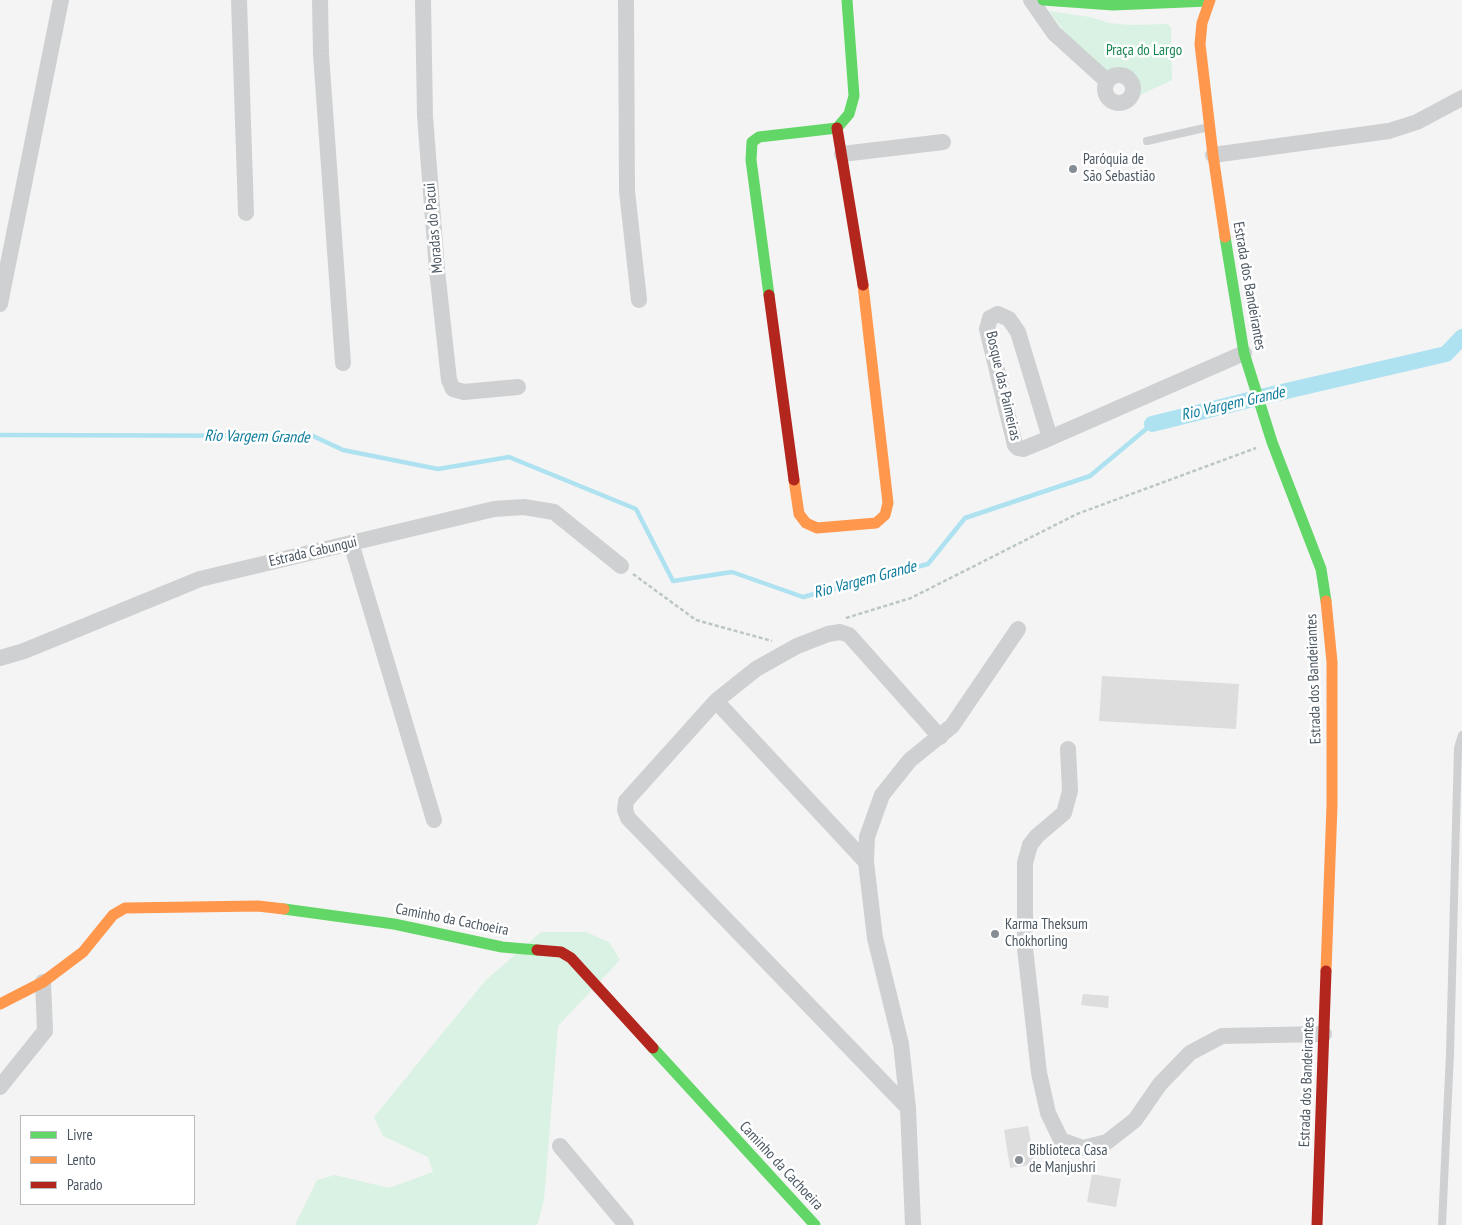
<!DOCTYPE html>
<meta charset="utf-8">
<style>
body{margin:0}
#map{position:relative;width:1462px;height:1225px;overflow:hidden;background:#f4f4f4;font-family:"PT Sans Narrow",sans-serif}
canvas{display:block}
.legend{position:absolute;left:20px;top:1115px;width:175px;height:90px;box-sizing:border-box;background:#fff;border:1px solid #b7bbc0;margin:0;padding:6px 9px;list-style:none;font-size:15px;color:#4a5661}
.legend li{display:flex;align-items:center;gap:10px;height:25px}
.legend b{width:25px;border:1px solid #b7bbc0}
</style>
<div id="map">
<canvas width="1462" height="1225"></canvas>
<ul class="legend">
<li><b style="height:6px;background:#63d668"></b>Livre</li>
<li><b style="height:6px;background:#ff974d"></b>Lento</li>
<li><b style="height:6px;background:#b3261e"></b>Parado</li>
</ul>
</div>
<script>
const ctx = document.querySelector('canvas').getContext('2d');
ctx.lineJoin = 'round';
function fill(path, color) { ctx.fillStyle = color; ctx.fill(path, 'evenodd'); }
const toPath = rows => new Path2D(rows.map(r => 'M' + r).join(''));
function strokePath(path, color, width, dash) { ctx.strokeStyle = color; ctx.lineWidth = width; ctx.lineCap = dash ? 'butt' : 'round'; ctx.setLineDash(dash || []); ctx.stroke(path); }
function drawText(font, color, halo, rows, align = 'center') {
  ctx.font = font + ' "PT Sans Narrow",sans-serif'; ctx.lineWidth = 5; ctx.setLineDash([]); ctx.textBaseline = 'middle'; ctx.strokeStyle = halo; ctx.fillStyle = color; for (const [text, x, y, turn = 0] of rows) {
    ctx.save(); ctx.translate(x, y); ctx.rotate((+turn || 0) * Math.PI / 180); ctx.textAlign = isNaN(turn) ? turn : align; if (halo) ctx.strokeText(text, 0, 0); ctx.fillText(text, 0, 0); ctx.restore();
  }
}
fill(toPath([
 [1049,11,1090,17,1109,23,1131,25,1168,24,1171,28,1172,80,1136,97,1136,83,1131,75,1122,70,1105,70,1066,34],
 [541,932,586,932,609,942,620,960,558,1026,544,1200,538,1223,536,1225,295,1225,317,1180,335,1175,389,1188,433,1172,428,1157,383,1136,374,1117,485,981]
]), '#d9f2e3');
strokePath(toPath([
 [0,435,313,436,343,450,438,469,509,457,636,509,673,581,732,572,803,597,928,564,965,518,1090,476,1152,424]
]), '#aee2f0', 4.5);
strokePath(toPath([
 [1152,424,1269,395,1446,354,1462,337]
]), '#aee2f0', 16);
fill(toPath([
 [1102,676,1239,684,1236,729,1099,721],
 [1083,994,1109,996,1108,1008,1081,1005],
 [1028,1126,1035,1164,1010,1168,1004,1130],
 [1092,1174,1121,1179,1116,1207,1087,1202]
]), '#ddddde');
strokePath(toPath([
 [633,574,696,620,772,641],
 [846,618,911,598,1077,514,1256,448]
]), '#bcc7c4', 2.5, [4, 2.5]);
strokePath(toPath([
 [1147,141,1209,127],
 [1442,1225,1450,1053,1458,748,1462,735]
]), '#ced0d2', 8);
strokePath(toPath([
 [239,0,246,213],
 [320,0,321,54,343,363],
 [423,0,425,116,437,270,449,380,453,389,464,392,518,387],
 [626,0,627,191,639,300],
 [1031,0,1054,33,1107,81],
 '1105 89a14 14 0 1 1 28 0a14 14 0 1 1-28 0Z',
 [842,154,943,142],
 [1213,155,1389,131,1417,122,1462,98],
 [0,304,61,0],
 [1050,438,1018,332,1009,319,998,314,990,318,987,329,1015,445,1018,448,1023,449,1050,438,1244,353],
 [351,543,434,820],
 [0,658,24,651,200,579,494,509,524,507,554,512,621,566],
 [716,701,866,862],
 [1068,749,1070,791,1064,813,1037,836,1030,845,1025,863,1025,948,1039,1073,1048,1113,1061,1140,1083,1148,1107,1142,1135,1120,1160,1084,1190,1053,1222,1036,1324,1034],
 [0,1087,45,1031,43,982],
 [908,1108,628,818,625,810,626,801,716,701,756,669,797,646,828,634,840,632,849,635,940,737],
 [560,1146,626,1225],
 [913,1225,908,1108,901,1044,875,938,866,862,867,837,882,795,910,760,952,726,1018,629]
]), '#ced0d2', 16);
strokePath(toPath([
 [1043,0,1113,5,1209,1],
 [1225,237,1244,353,1272,442,1321,569,1326,601],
 [769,295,751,160,752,142,759,137,837,128,849,114,854,96,847,0],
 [284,909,394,924,502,947,537,950],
 [653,1048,815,1225]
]), '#63d668', 11);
strokePath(toPath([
 [1210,0,1202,23,1200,44,1213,155,1225,237],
 [794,480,799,514,806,523,817,528,876,523,885,515,888,503,863,285],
 [1326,601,1332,662,1332,805,1326,971],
 [0,1004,43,982,83,952,113,915,125,908,258,906,284,909]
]), '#ff974d', 11);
strokePath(toPath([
 [837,128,863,285],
 [769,295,794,480],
 [537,950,561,952,571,958,653,1048],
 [1317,1225,1326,971]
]), '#b3261e', 11);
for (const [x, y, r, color] of [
 [1073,169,5,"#868d94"],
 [995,934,5,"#868d94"],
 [1019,1160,5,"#868d94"]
]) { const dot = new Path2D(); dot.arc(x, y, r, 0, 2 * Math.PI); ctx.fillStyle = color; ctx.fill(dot); strokePath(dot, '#fff', 2); }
drawText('15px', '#17864f', '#fff', [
 ["Praça do Largo",1144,51]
]);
drawText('15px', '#4a5661', '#fff', [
 ["Paróquia de",1083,160],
 ["São Sebastião",1083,177],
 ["Karma Theksum",1005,925],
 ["Chokhorling",1005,942],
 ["Biblioteca Casa",1029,1151],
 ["de Manjushri",1029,1168]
], 'left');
drawText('15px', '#4a5661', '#fff', [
 ["Moradas do Pacui",434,228,-95],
 ["Estrada dos Bandeirantes",1249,286,80],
 ["Bosque das Paimeiras",1003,386,77],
 ["Estrada Cabungui",313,552,-13],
 ["Estrada dos Bandeirantes",1314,679,-92],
 ["Caminho da Cachoeira",452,920,11],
 ["Estrada dos Bandeirantes",1307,1082,-88],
 ["Caminho da Cachoeira",781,1166,47]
]);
drawText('italic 16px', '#0c7c9b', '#fff', [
 ["Rio Vargem Grande",1233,404,-13],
 ["Rio Vargem Grande",257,437,1],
 ["Rio Vargem Grande",865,580,-15]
]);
</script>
